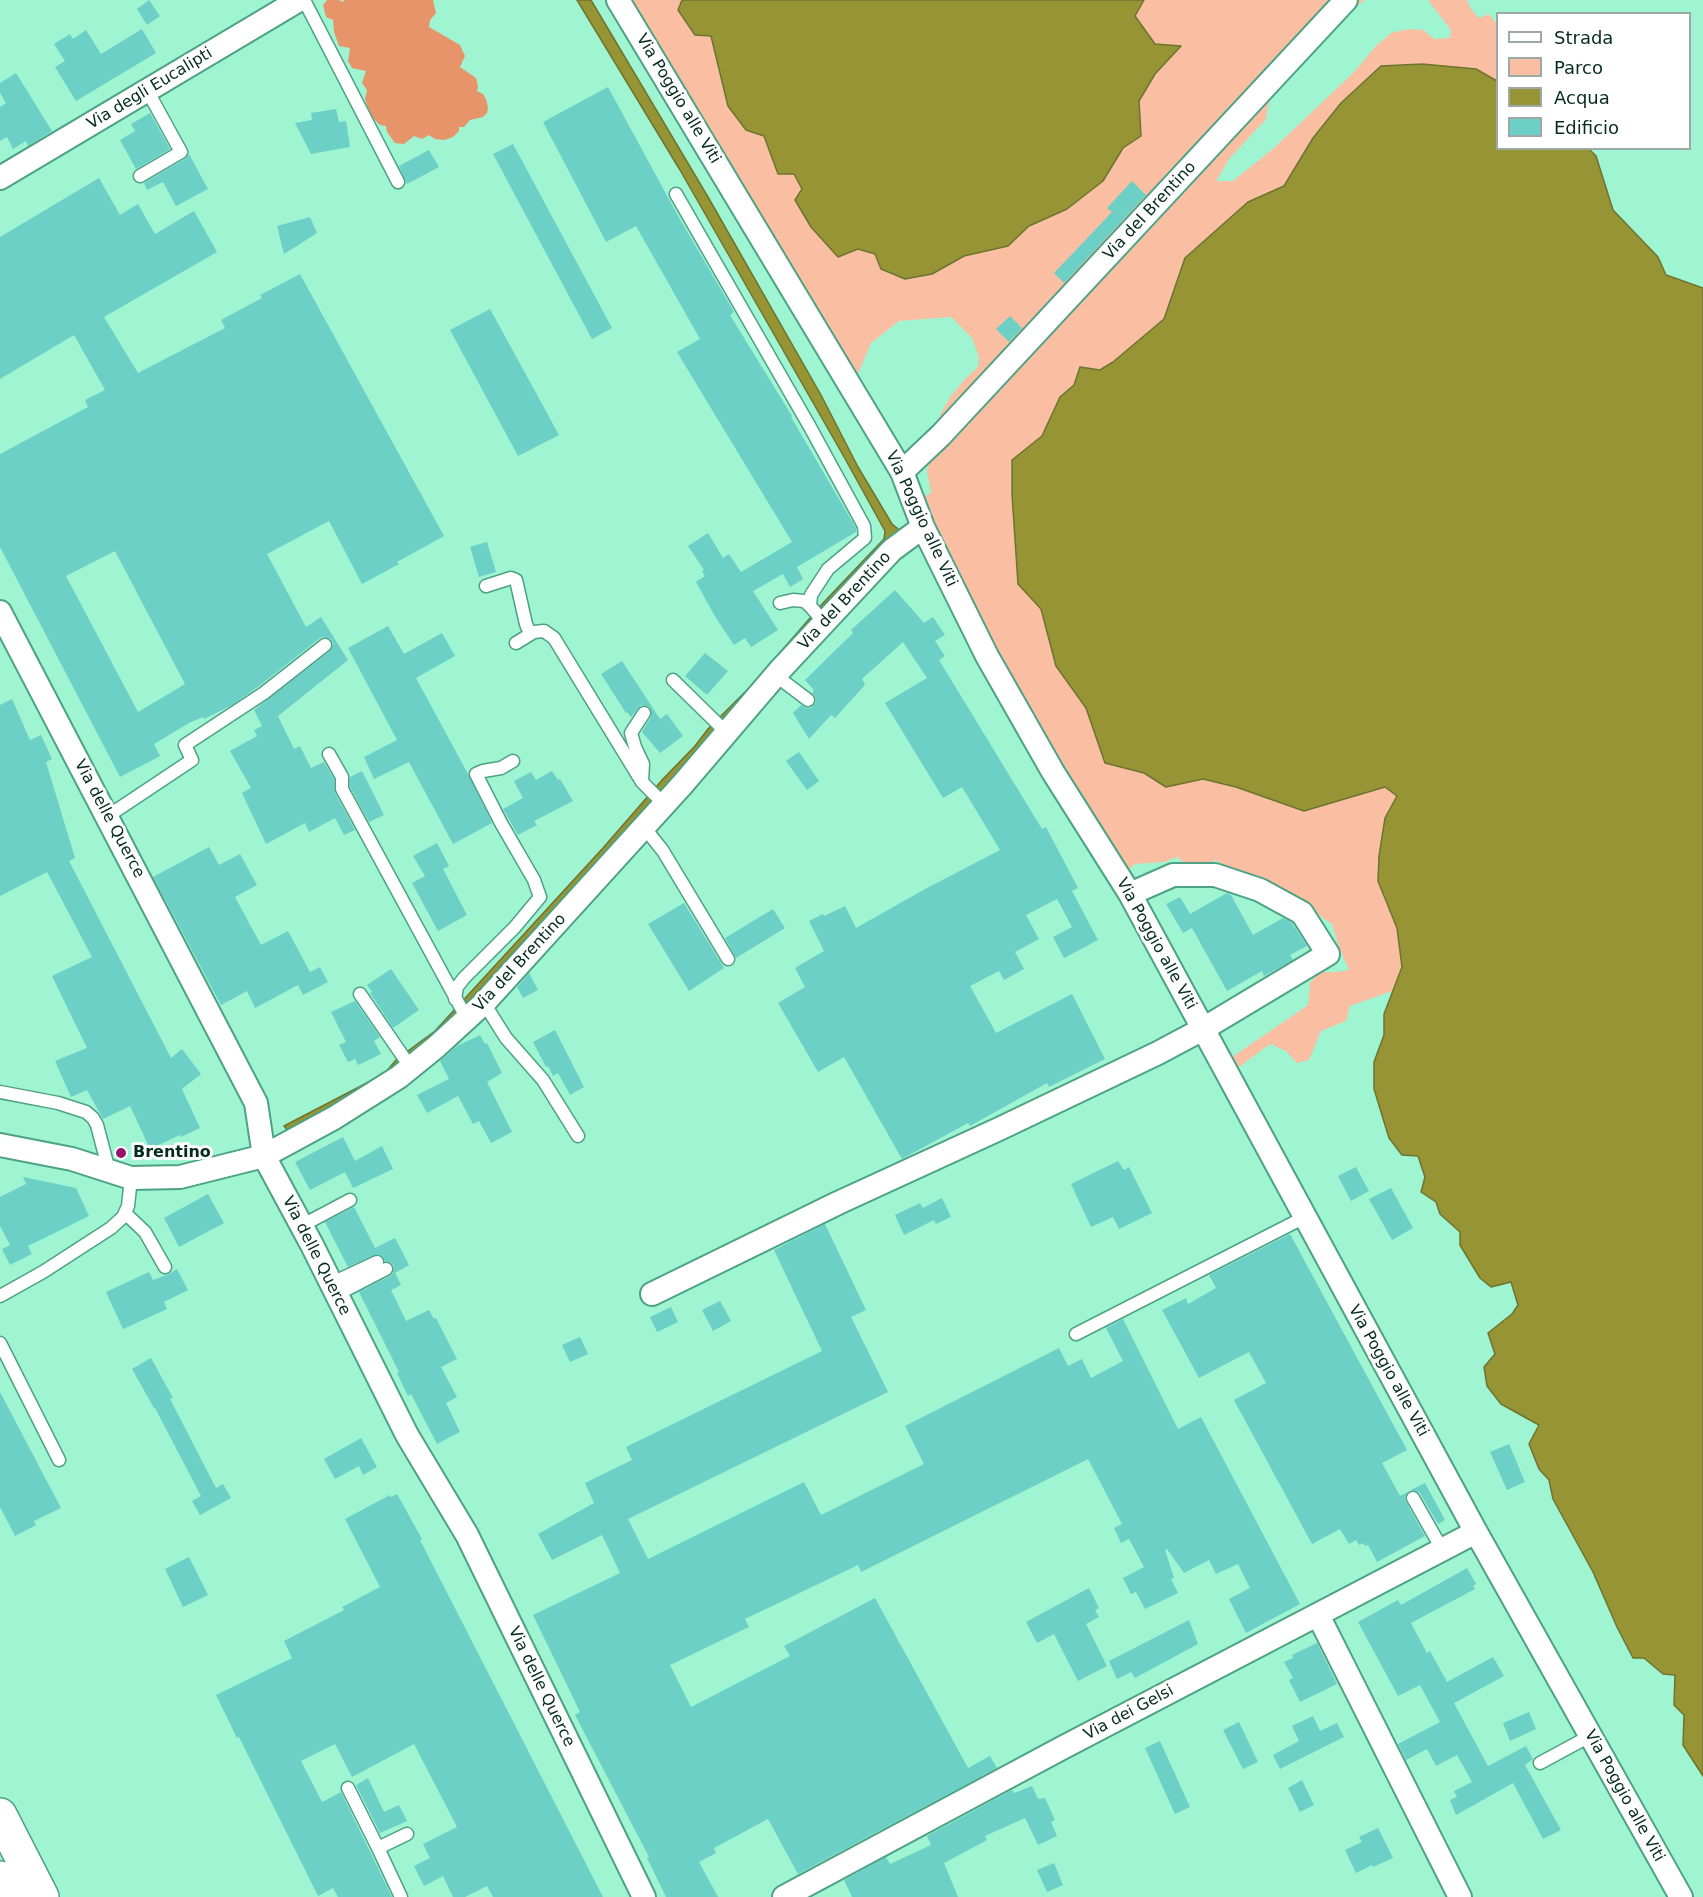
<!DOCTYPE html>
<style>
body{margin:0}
#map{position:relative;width:1703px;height:1897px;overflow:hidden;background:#9ff4d2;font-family:"DejaVu Sans",sans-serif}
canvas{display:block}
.legend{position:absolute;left:1496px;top:12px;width:195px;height:138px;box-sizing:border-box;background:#fff;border:2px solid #9baaa5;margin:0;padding:8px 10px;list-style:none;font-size:18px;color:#062b1f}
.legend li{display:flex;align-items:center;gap:12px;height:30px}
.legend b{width:30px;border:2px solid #9baaa5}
</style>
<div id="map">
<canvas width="1703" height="1897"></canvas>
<ul class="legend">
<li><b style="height:8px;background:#fff"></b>Strada</li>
<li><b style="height:16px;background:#fabfa2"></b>Parco</li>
<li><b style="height:16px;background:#979436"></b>Acqua</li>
<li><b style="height:16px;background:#6cd0c6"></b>Edificio</li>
</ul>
</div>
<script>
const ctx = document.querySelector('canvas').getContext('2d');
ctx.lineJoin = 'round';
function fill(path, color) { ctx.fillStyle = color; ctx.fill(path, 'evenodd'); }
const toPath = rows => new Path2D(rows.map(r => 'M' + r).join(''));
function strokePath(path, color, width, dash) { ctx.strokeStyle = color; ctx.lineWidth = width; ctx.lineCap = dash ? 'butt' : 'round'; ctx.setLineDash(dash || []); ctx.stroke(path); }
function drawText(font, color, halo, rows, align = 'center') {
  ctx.font = font + ' "DejaVu Sans",sans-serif'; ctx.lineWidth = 6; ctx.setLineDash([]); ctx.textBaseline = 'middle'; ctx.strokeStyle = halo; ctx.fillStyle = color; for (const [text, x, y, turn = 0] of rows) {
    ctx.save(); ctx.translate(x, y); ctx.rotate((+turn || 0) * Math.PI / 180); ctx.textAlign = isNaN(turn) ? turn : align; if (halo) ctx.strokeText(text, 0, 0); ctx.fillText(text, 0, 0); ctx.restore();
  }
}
fill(toPath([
 [618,0,682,0,678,10,711,35,728,106,746,130,764,136,778,174,794,173,802,189,858,249,875,254,881,269,932,274,964,256,1008,246,1029,226,1067,209,1103,181,1123,148,1141,136,1138,101,1155,74,1181,47,1155,44,1135,16,1144,0,1364,0,1329,32,1276,88,1268,106,1266,119,1229,159,1216,181,1233,181,1274,148,1354,72,1375,47,1391,33,1408,29,1423,30,1434,39,1450,38,1451,30,1428,0,1467,0,1471,9,1479,18,1489,14,1496,23,1498,32,1497,81,1476,69,1422,64,1381,66,1341,103,1313,138,1284,186,1248,202,1185,258,1164,319,1113,362,1100,370,1080,367,1074,385,1060,397,1042,436,1012,460,1018,584,1041,609,1056,666,1086,708,1105,763,1143,773,1166,787,1203,779,1236,787,1385,787,1397,796,1385,818,1379,856,1378,881,1397,928,1402,967,1392,991,1350,1006,1346,1021,1321,1031,1309,1060,1297,1063,1286,1051,1270,1044,1228,1075,1222,1064,1308,1005,1310,983,1320,972,1336,972,1349,970,1339,947,1332,924,1307,907,1295,895,1288,898,1235,873,1216,860,1199,867,1185,864,1177,857,1164,862,1135,864,1120,878,913,502,931,493,927,471,936,440,933,428,950,397,966,378,978,367,979,357,972,338,951,317,899,321,871,343,852,388]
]), '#fabfa2');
fill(toPath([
 [327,0,339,0,343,2,344,0,433,0,436,13,430,20,429,27,460,45,465,56,460,67,476,78,478,86,477,91,483,94,486,99,488,107,487,113,483,117,470,120,464,127,459,127,459,131,453,137,444,140,435,139,429,135,422,139,414,136,404,144,395,143,387,132,386,126,380,125,373,118,368,108,365,99,367,90,362,83,366,71,352,68,348,61,350,48,339,46,334,32,333,20,326,17,323,5]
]), '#e8946b');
const water = toPath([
 [577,0,591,0,708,197,821,395,858,467,892,524,902,532,730,715,643,812,433,1040,386,1077,289,1132,284,1126,384,1074,397,1059,435,1031,603,848,663,779,695,746,708,729,750,687,824,602,884,539,885,531,843,455,680,170,577,0],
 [682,0,1144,0,1135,16,1155,44,1181,46,1155,74,1139,101,1141,136,1123,148,1103,181,1067,209,1029,226,1008,246,964,256,932,274,905,279,881,269,875,254,858,249,838,257,811,227,795,200,802,189,794,174,778,174,764,136,746,130,728,106,711,36,695,35,678,10,682,0],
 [1422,64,1476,69,1497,81,1498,148,1589,149,1596,156,1613,210,1658,257,1666,275,1703,288,1703,1776,1683,1745,1684,1715,1674,1705,1675,1675,1663,1674,1644,1658,1633,1658,1617,1627,1593,1572,1553,1499,1549,1480,1539,1469,1529,1444,1539,1425,1501,1404,1487,1386,1484,1367,1495,1354,1488,1333,1512,1314,1518,1305,1511,1282,1491,1287,1480,1278,1460,1245,1460,1232,1440,1214,1436,1202,1421,1192,1425,1177,1418,1156,1402,1155,1389,1138,1374,1089,1374,1062,1384,1035,1384,1014,1402,967,1397,928,1378,881,1379,856,1385,818,1397,796,1385,787,1304,811,1236,787,1203,779,1166,787,1144,773,1105,763,1086,708,1056,666,1041,609,1018,584,1012,494,1012,460,1042,436,1060,397,1074,385,1080,367,1100,370,1113,362,1164,319,1185,258,1248,202,1284,186,1313,138,1341,103,1381,66,1422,64]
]);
fill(water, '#979436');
strokePath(water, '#6c742f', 1.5);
fill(toPath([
 [149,0,160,16,147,25,137,9],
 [142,29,156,53,76,101,55,67,65,61,54,44,70,34,73,39,86,30,101,54],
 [16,73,52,131,28,146,26,141,13,149,7,137,0,141,0,107,6,103,0,93,0,83],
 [608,87,677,214,734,312,730,315,792,416,791,417,856,528,856,532,797,567,803,579,790,587,783,574,753,591,778,630,751,647,745,638,734,645,716,618,696,582,705,576,702,571,704,570,688,546,708,533,723,558,729,554,741,572,792,542,677,352,700,339,636,226,606,242,543,122],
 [336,109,339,122,346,121,350,147,311,154,295,123,312,120,311,113],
 [150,113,170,149,136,169,120,140,135,131,131,124],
 [513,144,612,328,592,339,493,154],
 [429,150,439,167,407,184,399,166],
 [189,154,208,189,176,206,163,182,147,190,144,183,185,159],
 [99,178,120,215,138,204,155,234,194,211,217,252,104,317,138,373,225,328,221,320,262,298,260,295,300,274,444,536,397,562,399,564,362,584,329,521,267,554,306,627,321,617,348,660,278,716,294,749,300,746,311,768,324,762,334,779,335,793,355,830,344,835,335,818,309,832,305,823,266,844,242,793,251,788,230,751,257,736,254,730,262,726,254,710,330,651,333,644,331,639,324,637,320,638,259,686,232,705,204,719,203,717,189,723,154,744,160,756,120,777,0,547,0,454,88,407,85,400,105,390,74,335,0,379,0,237],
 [115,551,185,684,138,712,66,576],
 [1132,181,1146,195,1064,283,1054,273,1112,212,1107,208],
 [310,217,317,233,284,254,277,226],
 [490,309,559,435,518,456,450,330],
 [1010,316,1022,328,1009,342,996,329],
 [487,542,496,572,479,577,470,547],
 [895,590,924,623,933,617,945,635,935,641,945,656,939,660,1042,829,1046,827,1078,888,1072,891,1098,940,1064,958,1053,937,1072,927,1057,899,1026,915,1039,939,1015,952,1024,969,1004,980,999,971,970,986,996,1033,1072,994,1105,1059,1049,1087,1047,1083,970,1126,968,1123,902,1159,844,1057,818,1072,778,1003,805,987,795,968,824,951,809,921,823,914,824,916,845,906,856,928,927,888,1000,850,962,787,943,798,885,703,927,678,903,642,862,679,865,685,835,718,831,715,809,739,793,713,801,705,806,708,811,708,816,702,815,696,812,693,814,690,805,680,853,633,851,630],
 [388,626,404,654,442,633,455,656,416,678,468,774,492,823,453,844,409,762,374,779,364,757,397,740,348,648],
 [705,653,728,671,707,695,685,676],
 [622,661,660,719,667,714,683,736,660,753,642,732,651,717,651,709,648,706,641,705,631,717,627,712,626,713,601,674],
 [12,699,30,740,41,735,52,759,46,762,75,858,69,861,171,1058,182,1049,201,1074,182,1089,200,1128,181,1137,180,1135,150,1149,130,1106,103,1119,87,1090,71,1097,55,1061,87,1048,52,976,92,957,47,872,0,896,0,705],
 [799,752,819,781,807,790,786,761],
 [362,771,384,815,369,822,350,787,350,777],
 [552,771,558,780,560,779,573,801,534,821,537,825,518,835,503,809,523,798,514,781,531,772,536,780],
 [437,843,449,866,443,869,467,915,438,931,412,883,425,876,413,856],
 [209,847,219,865,240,854,257,885,235,897,261,945,288,931,310,972,320,967,328,982,303,995,298,985,255,1008,247,991,221,1005,153,877],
 [1227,893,1231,895,1253,935,1283,918,1292,923,1307,946,1290,955,1293,960,1264,976,1262,971,1227,991,1192,928,1183,933,1166,904,1180,897,1190,914],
 [684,903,724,968,689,991,648,924],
 [773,909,785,928,736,958,725,938],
 [391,969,419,1010,393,1028,370,993,372,992,367,985],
 [529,973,538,990,523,998,517,987],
 [355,1001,380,1037,374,1041,381,1054,358,1065,355,1059,348,1062,339,1045,346,1042,331,1012],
 [555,1030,584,1087,570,1095,558,1073,553,1076,548,1066,546,1067,533,1042],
 [480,1035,485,1044,487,1043,502,1073,487,1082,512,1132,491,1143,479,1121,473,1124,458,1096,427,1113,417,1095,449,1079,440,1061,457,1046],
 [343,1137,355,1161,382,1146,393,1169,353,1188,345,1172,310,1190,295,1162],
 [1118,1161,1124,1170,1129,1167,1152,1213,1119,1229,1113,1217,1091,1227,1071,1184],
 [1356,1167,1369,1191,1351,1201,1338,1176],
 [23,1177,76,1188,89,1216,28,1246,32,1254,10,1265,2,1249,10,1245,0,1226,0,1197,26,1184],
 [1391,1188,1413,1228,1392,1240,1369,1199],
 [208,1194,224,1223,179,1247,164,1218],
 [942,1198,951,1217,936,1224,934,1220,904,1235,895,1215,920,1203,923,1208],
 [354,1207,375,1248,395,1238,409,1265,395,1273,401,1285,391,1290,406,1321,429,1310,434,1319,436,1318,457,1359,441,1367,457,1397,446,1403,460,1432,437,1444,411,1394,408,1396,397,1373,399,1372,359,1292,390,1276,393,1273,394,1266,390,1262,385,1261,382,1256,377,1254,348,1267,325,1222],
 [825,1224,866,1310,851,1317,888,1392,628,1519,648,1559,804,1482,821,1515,924,1464,905,1426,1059,1348,1068,1366,1082,1359,1091,1378,1123,1361,1106,1328,1123,1319,1178,1429,1201,1417,1300,1604,1246,1633,1229,1599,1250,1588,1238,1564,1216,1574,1209,1560,1184,1573,1167,1549,1165,1550,1174,1578,1171,1579,1178,1593,1145,1609,1136,1592,1131,1594,1123,1578,1144,1567,1129,1539,1121,1543,1114,1528,1122,1524,1088,1459,861,1572,858,1565,745,1619,749,1627,670,1665,691,1707,790,1656,784,1646,875,1598,968,1768,990,1756,997,1768,798,1874,768,1819,714,1848,716,1853,699,1862,718,1897,666,1897,647,1858,649,1857,575,1715,580,1712,533,1615,620,1573,602,1535,552,1560,538,1534,594,1503,585,1483,632,1460,626,1447,822,1351,774,1250],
 [1290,1234,1407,1450,1382,1463,1400,1496,1408,1492,1405,1497,1406,1502,1425,1536,1377,1562,1368,1545,1365,1546,1363,1543,1359,1545,1356,1540,1349,1544,1340,1529,1312,1544,1234,1400,1266,1383,1249,1352,1199,1378,1162,1310,1186,1298,1188,1304,1216,1288,1209,1275],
 [177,1269,188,1290,164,1302,167,1309,123,1329,106,1292,149,1272,153,1280,169,1274],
 [720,1301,731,1321,713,1331,702,1310],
 [671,1307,678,1322,657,1332,650,1317],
 [580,1337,588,1354,570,1362,562,1345],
 [151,1358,173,1398,170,1399,216,1488,223,1484,231,1498,200,1515,192,1501,201,1496,155,1408,154,1408,132,1369],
 [0,1392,61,1508,34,1521,36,1525,15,1536,0,1507],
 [361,1438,377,1467,363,1475,359,1466,335,1479,324,1459],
 [1509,1444,1525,1482,1507,1490,1490,1452],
 [1425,1483,1445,1520,1438,1524,1420,1493,1417,1491,1411,1490],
 [397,1494,422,1539,420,1540,603,1897,493,1897,487,1886,465,1897,453,1897,443,1876,424,1886,414,1866,430,1858,423,1844,457,1827,414,1744,352,1777,335,1744,301,1761,322,1802,341,1792,392,1897,338,1897,333,1888,318,1896,239,1737,237,1738,216,1695,292,1658,284,1641,344,1610,342,1607,380,1587,345,1519,390,1495,391,1497],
 [189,1557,208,1595,183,1607,165,1569],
 [1467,1568,1476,1584,1473,1586,1475,1589,1411,1623,1427,1653,1430,1651,1447,1682,1493,1657,1504,1676,1454,1703,1488,1766,1526,1746,1533,1759,1525,1765,1561,1830,1543,1839,1513,1783,1456,1815,1450,1800,1457,1797,1454,1791,1472,1782,1457,1755,1436,1766,1427,1749,1406,1760,1398,1744,1440,1722,1420,1685,1398,1696,1358,1622,1398,1600,1401,1605],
 [1089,1588,1099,1608,1095,1610,1099,1617,1086,1624,1107,1666,1078,1681,1054,1634,1037,1643,1026,1622],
 [1189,1620,1198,1644,1135,1678,1131,1672,1117,1679,1109,1661],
 [1317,1643,1337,1684,1300,1702,1289,1680,1293,1678,1284,1662,1293,1658,1292,1655],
 [1529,1712,1536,1729,1510,1741,1503,1723],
 [1313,1716,1320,1731,1337,1723,1344,1737,1280,1769,1273,1755,1299,1741,1292,1726],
 [1239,1722,1258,1762,1243,1769,1223,1730],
 [1160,1741,1190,1807,1175,1814,1145,1748],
 [368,1778,384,1812,399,1805,407,1821,380,1833,356,1785],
 [1302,1780,1314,1805,1300,1812,1288,1788],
 [1032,1786,1038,1799,1045,1798,1055,1820,1051,1822,1057,1836,1038,1845,1025,1818,985,1836,987,1840,944,1863,958,1897,852,1897,844,1880,886,1857,890,1864,931,1845,927,1836,1012,1790,1014,1793],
 [1378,1828,1393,1858,1373,1867,1372,1865,1356,1873,1345,1850,1362,1842,1359,1837],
 [1054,1863,1063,1885,1047,1892,1037,1870]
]), '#6cd0c6');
const lane = toPath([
 [304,0,398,182],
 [140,176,181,152,147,90],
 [676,194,810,427,864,526,865,538,828,569,811,595,810,606],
 [486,586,511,578,516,580,526,624,530,634],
 [780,603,793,600,804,601,810,606,824,622],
 [516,643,534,632,544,631,554,638,642,782,665,805],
 [775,675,808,700],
 [673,680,727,733],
 [329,754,342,777,342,789,467,1019],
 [642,781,643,764,635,747,631,733,644,713],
 [108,816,192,760,185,745,264,693,325,645],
 [644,827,663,851,728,959],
 [360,994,411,1068],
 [455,999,457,987,464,978,515,927,540,897,534,880,501,823,476,774,483,771,501,768,513,761],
 [484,1003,506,1038,543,1080,578,1136],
 [0,1092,58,1103,86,1112,93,1118,97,1125,109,1171],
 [125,1213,145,1232,165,1267],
 [301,1226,350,1200],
 [330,1284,377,1262],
 [336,1295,386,1269],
 [0,1296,43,1272,111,1228,123,1217,128,1206,131,1178],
 [1076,1334,1305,1217],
 [0,1343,59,1460],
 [1413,1498,1442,1549],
 [1540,1763,1590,1736],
 [348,1788,378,1848],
 [401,1897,378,1848,407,1834]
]);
const street = toPath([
 [618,0,902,472,923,527,987,656,1053,772,1130,894,1476,1532,1681,1897],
 [0,178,299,0],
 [902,472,941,435,1346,0],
 [0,612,256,1103,264,1156,312,1245,407,1435,467,1535,644,1897],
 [0,1145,72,1159,131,1178,180,1177,264,1156,334,1118,399,1077,436,1047,484,1003,682,785,781,669,892,550,923,527],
 [652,1294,838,1203,999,1129,1158,1053,1203,1029,1328,954,1302,913,1260,890,1215,875,1173,875,1130,894],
 [1318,1615,1460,1897],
 [784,1897,1062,1748,1476,1532]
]);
const highway = toPath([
 [0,1815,42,1897],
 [0,1878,10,1897]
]);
strokePath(lane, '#4da283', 15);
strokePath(street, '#4da283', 26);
strokePath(highway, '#4da283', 36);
strokePath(lane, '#fff', 12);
strokePath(street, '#fff', 22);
strokePath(highway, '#fff', 33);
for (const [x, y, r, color] of [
 [121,1153,6,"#97146a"]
]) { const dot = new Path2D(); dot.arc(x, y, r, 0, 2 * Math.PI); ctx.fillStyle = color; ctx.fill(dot); strokePath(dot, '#fff', 2); }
drawText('16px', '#062b1f', '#fff', [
 ["Via degli Eucalipti",150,89,-31],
 ["Via Poggio alle Viti",678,99,59],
 ["Via del Brentino",1150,211,-47],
 ["Via Poggio alle Viti",921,519,65],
 ["Via del Brentino",845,601,-47],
 ["Via delle Querce",109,819,62],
 ["Via Poggio alle Viti",1156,944,61],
 ["Via del Brentino",520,963,-47],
 ["Via delle Querce",316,1256,63],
 ["Via Poggio alle Viti",1388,1371,61],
 ["Via delle Querce",541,1687,64],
 ["Via dei Gelsi",1129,1713,-28],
 ["Via Poggio alle Viti",1624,1796,61]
]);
drawText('bold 16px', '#062b1f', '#fff', [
 ["Brentino",133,1153]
], 'left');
</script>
